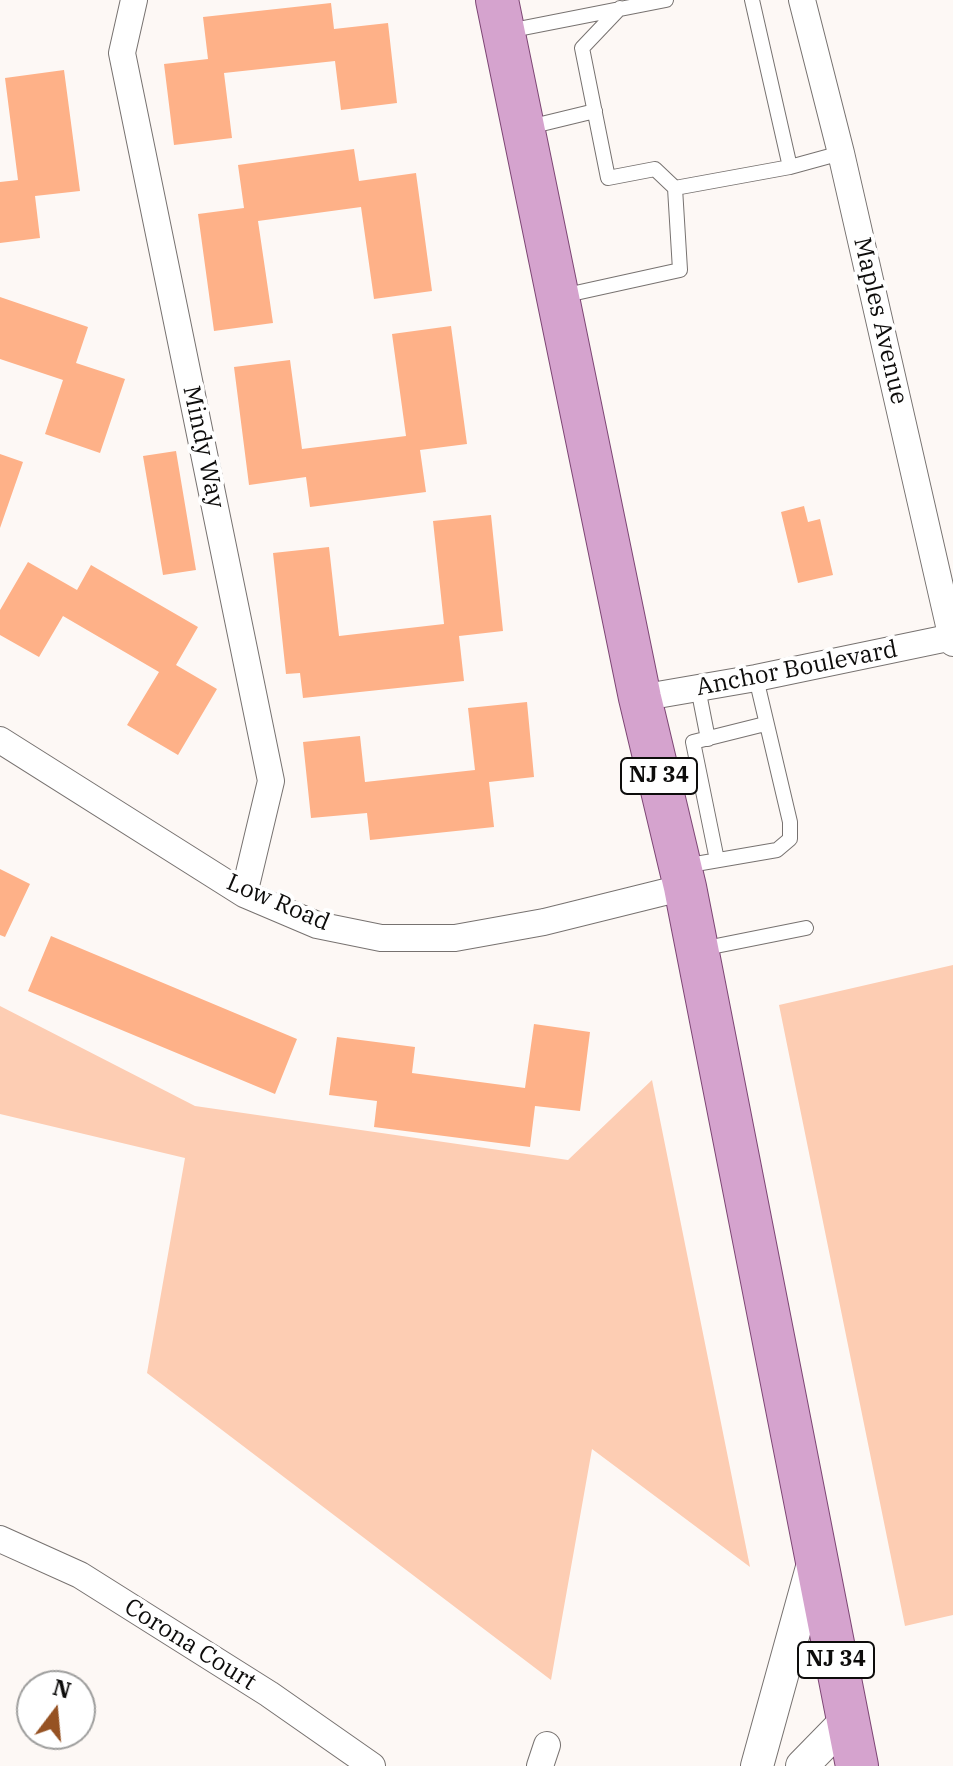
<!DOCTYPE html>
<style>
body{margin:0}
#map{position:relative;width:953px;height:1766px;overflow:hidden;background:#fdf8f5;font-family:"IBM Plex Serif",serif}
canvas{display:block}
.north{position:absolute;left:16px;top:1670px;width:80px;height:80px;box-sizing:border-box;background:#fff;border:2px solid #9e9e9d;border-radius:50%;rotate:16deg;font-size:22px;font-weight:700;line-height:32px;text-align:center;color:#0d0c0b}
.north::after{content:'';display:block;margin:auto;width:28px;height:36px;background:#965223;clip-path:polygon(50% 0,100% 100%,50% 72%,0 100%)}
</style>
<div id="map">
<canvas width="953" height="1766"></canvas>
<div class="north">N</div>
</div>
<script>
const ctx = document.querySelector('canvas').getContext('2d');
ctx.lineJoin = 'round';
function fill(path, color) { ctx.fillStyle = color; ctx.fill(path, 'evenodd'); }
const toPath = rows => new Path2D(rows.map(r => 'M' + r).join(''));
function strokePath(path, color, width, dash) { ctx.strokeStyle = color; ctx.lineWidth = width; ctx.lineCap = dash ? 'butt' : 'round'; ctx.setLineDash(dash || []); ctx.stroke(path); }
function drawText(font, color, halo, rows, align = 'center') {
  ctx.font = font + ' "IBM Plex Serif",serif'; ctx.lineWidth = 8; ctx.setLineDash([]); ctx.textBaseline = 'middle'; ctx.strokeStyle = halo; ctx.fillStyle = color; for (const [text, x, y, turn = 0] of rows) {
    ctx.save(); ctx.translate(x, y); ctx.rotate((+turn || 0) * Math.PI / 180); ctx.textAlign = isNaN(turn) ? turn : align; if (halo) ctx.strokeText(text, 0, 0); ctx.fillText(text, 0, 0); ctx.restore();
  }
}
fill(toPath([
 [953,965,953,1615,905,1626,779,1005],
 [0,1006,195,1106,568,1160,652,1080,750,1567,592,1449,551,1680,147,1373,185,1158,0,1114]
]), '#fdcdb3');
fill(toPath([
 [331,3,334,29,388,23,397,103,341,110,335,61,224,73,232,138,174,145,164,64,208,59,203,17],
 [64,70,80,191,35,196,40,238,0,243,0,182,18,180,5,78],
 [354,149,359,181,416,173,432,291,374,299,361,207,258,221,273,323,214,331,198,214,244,208,238,165],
 [0,297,88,327,76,363,125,379,100,453,45,434,63,380,0,359],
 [451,326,467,444,420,450,426,492,310,507,306,477,249,485,234,367,290,360,302,449,406,436,392,334],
 [176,451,196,570,163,575,143,456],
 [0,454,23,462,0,528],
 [804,506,808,522,820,519,833,575,798,583,781,512],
 [491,515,503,631,459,636,464,681,303,698,300,673,286,674,273,553,329,547,339,636,444,624,433,521],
 [28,562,77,590,91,565,198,627,176,665,217,689,178,755,127,725,159,672,63,616,39,657,0,635,0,610],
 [527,702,534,777,489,782,494,827,370,840,367,813,311,818,303,742,360,736,365,782,475,770,468,708],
 [0,869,30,884,5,937,0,935],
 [51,936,297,1039,275,1094,28,991],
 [534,1024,590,1032,580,1111,535,1106,530,1147,374,1127,377,1101,329,1095,337,1037,415,1047,412,1073,525,1088]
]), '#feb188');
const service = toPath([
 [620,8,582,48,608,178,655,169,675,188,790,167,752,0],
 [508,31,666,0],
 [525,128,595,111],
 [790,167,841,153],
 [562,296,680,270,675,188],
 [698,688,708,739],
 [717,860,693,742,765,724],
 [684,866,777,850,790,839,790,822,756,678],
 [701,949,806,928]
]);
const minor = toPath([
 [134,0,122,53,271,781,244,894],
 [802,0,841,153,953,643],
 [640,698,756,678,953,637],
 [0,740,244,894,317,925,381,938,455,938,544,922,685,887],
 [0,1539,80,1575,269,1694,372,1766],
 [540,1766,547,1745]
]);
const tertiary = toPath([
 [757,1766,814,1560],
 [802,1766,848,1719]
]);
const primary = toPath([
 [497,0,640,698,685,887,857,1766]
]);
strokePath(service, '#777270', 16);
strokePath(minor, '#777270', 28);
strokePath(tertiary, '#777270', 34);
strokePath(primary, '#7d4674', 44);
strokePath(service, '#fff', 14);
strokePath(minor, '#fff', 26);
strokePath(tertiary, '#fff', 32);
strokePath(primary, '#d5a3ce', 42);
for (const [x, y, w] of [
 [659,776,76],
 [836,1660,76]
]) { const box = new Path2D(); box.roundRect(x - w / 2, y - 18, w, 36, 6); ctx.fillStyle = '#fff'; ctx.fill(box); strokePath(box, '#0d0c0b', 2); }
drawText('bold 22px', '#0d0c0b', null, [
 ["NJ 34",659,776],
 ["NJ 34",836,1660]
]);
drawText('24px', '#0d0c0b', '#fff', [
 ["Maples Avenue",880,321,77],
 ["Mindy Way",203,447,78],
 ["Anchor Boulevard",797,669,-11],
 ["Low Road",278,903,23],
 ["Corona Court",190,1645,32]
]);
</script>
